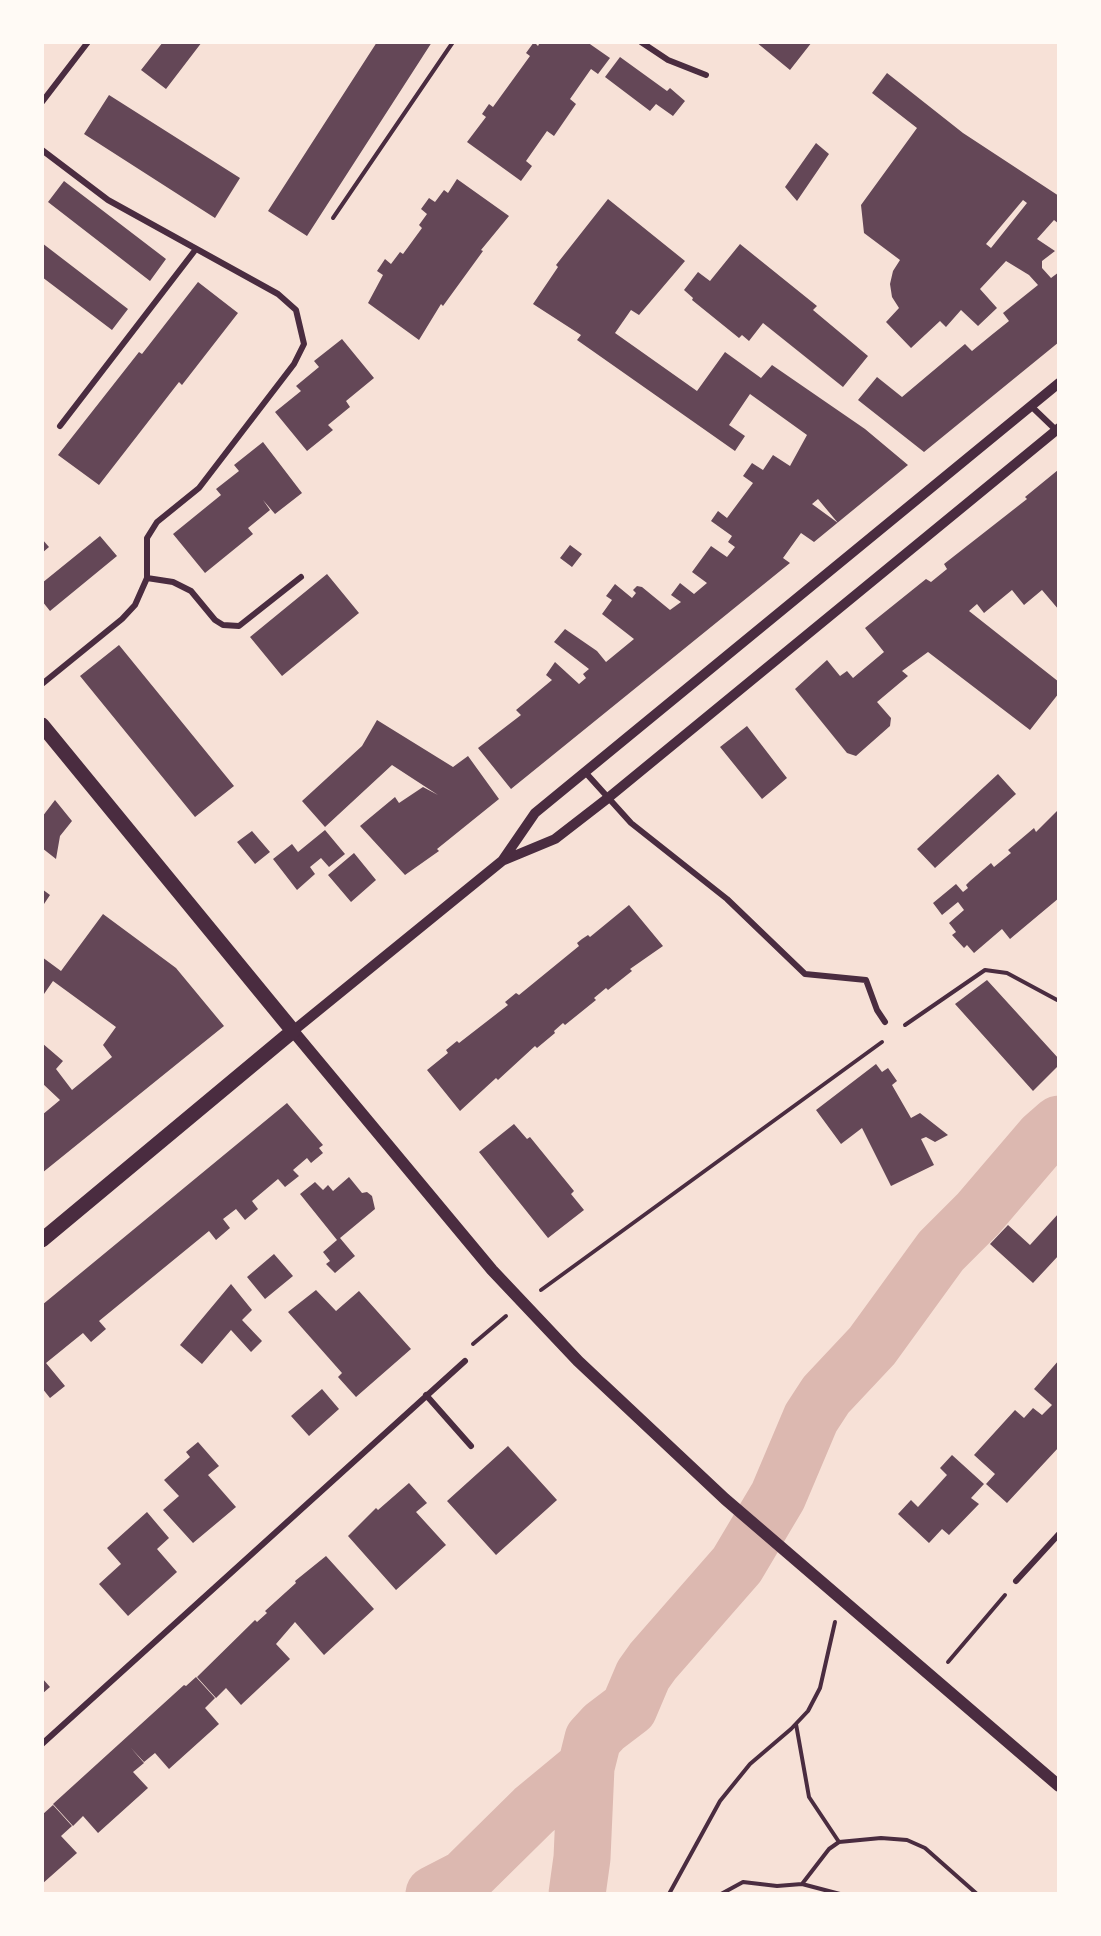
<!DOCTYPE html>
<style>
body{margin:0}
#map{position:relative;width:1101px;height:1936px;overflow:hidden;background:#f7e1d7;font-family:Overpass,sans-serif}
canvas{display:block}
.frame{position:absolute;inset:0;border:44px solid #fffaf5;pointer-events:none}
</style>
<div id="map">
<canvas width="1101" height="1936"></canvas>
<div class="frame"></div>
</div>
<script>
const ctx = document.querySelector('canvas').getContext('2d');
ctx.lineJoin = 'round';
const toPath = rows => new Path2D(rows.map(r => 'M' + r).join(''));
function strokePath(path, color, width, dash) { ctx.strokeStyle = color; ctx.lineWidth = width; ctx.lineCap = dash ? 'butt' : 'round'; ctx.setLineDash(dash || []); ctx.stroke(path); }
function fill(path, color) { ctx.fillStyle = color; ctx.fill(path, 'evenodd'); }
strokePath(toPath([
 [434,1894,465,1878,534,1810,586,1767],
 [577,1894,582,1858,586,1767,593,1739,604,1727,629,1708,643,1675,653,1661,737,1565,778,1496,811,1418,826,1395,872,1346,941,1251,978,1214,1043,1138,1059,1124]
]), '#dcb8b0', 57);
fill(toPath([
 [163,42,202,42,166,89,141,70],
 [377,42,432,42,307,236,268,211],
 [534,42,538,46,540,42,587,42,610,58,598,74,591,69,570,99,576,104,554,136,547,131,526,161,532,166,521,181,467,142,486,117,482,114,489,104,493,107,530,56,526,53],
 [756,42,812,42,790,70],
 [620,57,667,91,670,88,685,101,673,116,656,104,650,111,605,77],
 [887,73,963,133,1059,196,1059,224,1054,220,1037,239,1055,251,1042,261,1042,268,1051,278,1059,272,1059,342,924,452,858,400,877,377,902,397,965,344,972,351,994,333,1009,321,1003,313,1038,285,1029,275,1006,261,980,289,997,308,978,326,961,310,946,327,940,321,911,348,886,322,899,308,892,297,890,284,893,271,900,260,864,233,861,205,917,128,872,93],
 [1023,200,1027,203,991,248,986,244],
 [109,95,240,178,215,218,84,134],
 [816,143,829,154,797,201,785,187],
 [457,179,509,216,481,250,483,251,443,306,441,304,419,340,368,303,383,275,377,271,385,259,391,264,400,252,403,254,422,228,419,225,427,214,421,209,429,198,435,202,444,190,448,193],
 [64,181,166,259,150,281,48,202],
 [608,199,685,261,639,315,631,310,615,333,697,391,725,352,761,378,772,365,865,429,908,465,814,542,801,533,783,558,790,563,511,789,478,748,521,715,516,710,552,680,546,675,555,662,579,684,586,678,583,674,589,669,554,642,565,629,597,651,606,662,634,639,602,614,612,600,606,596,615,584,632,598,636,593,633,590,637,586,642,587,670,610,681,602,671,595,680,583,694,594,707,583,692,572,711,546,727,557,735,547,728,542,732,536,711,521,718,511,727,518,753,483,743,476,752,463,763,470,773,455,790,466,807,435,750,394,729,425,745,436,735,451,577,340,581,335,533,304,558,267,556,265],
 [818,499,838,523,812,504],
 [42,243,128,309,112,330,42,277],
 [740,244,817,306,813,310,868,356,843,387,763,323,749,341,742,335,739,338,692,300,693,298,684,290,698,272,710,281],
 [198,282,238,313,182,385,179,382,99,485,58,455,139,352,142,354],
 [342,339,374,378,346,401,350,407,328,425,333,430,307,451,275,412,301,391,296,386,319,367,314,361],
 [263,442,302,493,275,514,263,500,270,510,248,528,253,534,205,573,173,534,221,495,216,489,239,471,234,465],
 [1058,470,1059,610,1042,590,1024,605,1012,590,984,613,977,604,969,611,1059,682,1059,693,1030,730,928,652,902,671,908,676,877,702,891,718,890,726,856,756,847,753,795,689,827,660,840,676,847,671,853,678,884,652,865,628,926,579,931,582,947,569,944,564,1027,499,1025,497],
 [100,536,117,556,50,611,42,601,42,583],
 [42,539,49,547,42,553],
 [570,545,582,554,572,567,560,558],
 [327,574,359,613,282,676,250,637],
 [119,645,234,786,195,817,80,676],
 [377,720,453,767,468,756,499,799,437,849,439,851,405,875,360,826,395,797,399,803,423,787,438,795,392,765,325,827,302,801,362,746],
 [747,726,787,778,762,799,720,747],
 [998,774,1016,794,935,868,917,849],
 [55,800,72,821,60,836,56,859,42,848,42,817],
 [1059,809,1059,898,1010,939,1002,929,974,953,967,945,964,948,952,935,956,932,949,923,964,910,958,902,942,915,933,903,956,884,963,892,968,888,966,885,970,881,991,863,994,867,1011,853,1008,850,1034,828,1036,832],
 [325,830,345,854,329,867,321,858,310,867,315,874,297,890,273,859,292,844,298,852],
 [252,831,270,852,255,864,237,842],
 [354,853,376,880,351,902,328,875],
 [42,889,50,895,42,907],
 [629,905,663,946,630,969,632,971,608,990,606,988,594,998,596,1000,565,1025,563,1023,554,1031,555,1033,537,1048,535,1046,498,1080,496,1078,460,1111,427,1070,448,1053,446,1050,457,1041,459,1043,508,1005,505,1002,516,993,519,995,579,946,577,943,582,939,588,935,590,937],
 [103,914,176,968,224,1026,42,1173,42,1115,60,1100,42,1083,42,1043,63,1061,56,1069,72,1090,112,1057,103,1045,116,1027,53,981,44,994,42,992,42,957,61,971],
 [987,980,1059,1059,1059,1065,1033,1091,955,1004],
 [876,1064,882,1072,888,1068,897,1081,892,1085,911,1118,920,1113,948,1135,935,1142,926,1137,921,1139,934,1165,891,1186,862,1128,841,1144,816,1110],
 [287,1103,323,1145,319,1148,323,1153,311,1163,307,1158,293,1170,299,1176,285,1187,278,1179,252,1201,258,1209,245,1220,236,1209,223,1219,230,1228,216,1240,209,1231,99,1321,106,1329,91,1342,83,1333,46,1363,65,1386,50,1398,42,1388,42,1305],
 [514,1124,527,1139,530,1137,574,1191,571,1194,584,1210,548,1238,479,1152],
 [349,1177,362,1193,367,1192,372,1196,375,1209,340,1238,355,1256,335,1273,326,1264,330,1261,323,1252,337,1240,300,1194,315,1182,323,1190,328,1185,333,1191],
 [1059,1213,1059,1255,1033,1283,990,1244,1008,1225,1030,1245],
 [274,1254,293,1276,265,1299,247,1277],
 [231,1284,252,1310,242,1320,262,1341,251,1352,231,1330,202,1364,180,1345],
 [316,1290,336,1311,359,1291,411,1349,356,1397,338,1377,342,1373,288,1312],
 [1059,1360,1059,1447,1007,1503,986,1484,995,1474,974,1455,1015,1410,1024,1418,1033,1408,1042,1415,1052,1405,1034,1389],
 [322,1389,339,1409,309,1436,291,1416],
 [198,1442,219,1466,208,1475,236,1507,193,1543,163,1510,179,1496,164,1480,190,1457,186,1452],
 [508,1446,557,1500,496,1555,447,1501],
 [952,1455,984,1484,971,1498,979,1504,949,1535,942,1529,929,1543,898,1514,911,1500,918,1507,947,1475,940,1468],
 [409,1483,427,1503,416,1512,446,1545,396,1590,348,1536,376,1508,378,1510],
 [147,1512,169,1538,157,1549,177,1572,128,1616,99,1584,121,1564,107,1548],
 [326,1556,374,1609,324,1655,295,1622,276,1644,290,1659,241,1705,226,1688,216,1698,197,1677,255,1620,257,1622,267,1613,265,1611,296,1583,295,1581],
 [196,1677,215,1698,205,1708,219,1724,169,1769,155,1753,144,1762,131,1748,144,1763,133,1772,148,1788,98,1833,83,1816,73,1826,53,1804,184,1685,186,1686],
 [42,1678,50,1687,42,1694],
 [53,1805,72,1826,61,1836,77,1853,42,1884,42,1815]
]), '#644757');
strokePath(toPath([
 [333,218,453,42],
 [905,1025,985,970,1007,973,1059,1001],
 [541,1290,882,1042],
 [473,1344,506,1316],
 [948,1662,1005,1595],
 [796,1724,809,1797,839,1842],
 [802,1884,829,1849,839,1842,881,1838,907,1840,925,1848,977,1894],
 [669,1894,720,1801,750,1764,791,1729,808,1711,820,1688,835,1622],
 [721,1894,743,1882,777,1886,802,1884,840,1894]
]), '#4a2c40', 4);
strokePath(toPath([
 [641,42,668,60,706,75],
 [42,102,88,42],
 [42,150,108,200,278,294,296,310,304,344,294,364,199,488,157,522,147,538,147,578,135,605,122,619,42,684],
 [1031,406,1057,431],
 [60,426,196,249],
 [147,578,173,582,191,591,215,620,223,625,239,626,301,577],
 [585,772,631,823,727,899,805,974,866,980,877,1010,885,1022],
 [426,1395,471,1446],
 [1016,1581,1059,1534],
 [42,1744,465,1361]
]), '#4a2c40', 6);
strokePath(toPath([
 [502,861,555,839,608,798,1059,428],
 [293,1031,502,861,535,813,1059,383]
]), '#4a2c40', 10);
strokePath(toPath([
 [293,1031,492,1270,578,1361,725,1499,1059,1786]
]), '#4a2c40', 12);
strokePath(toPath([
 [42,725,293,1031,42,1240]
]), '#4a2c40', 15);
</script>
